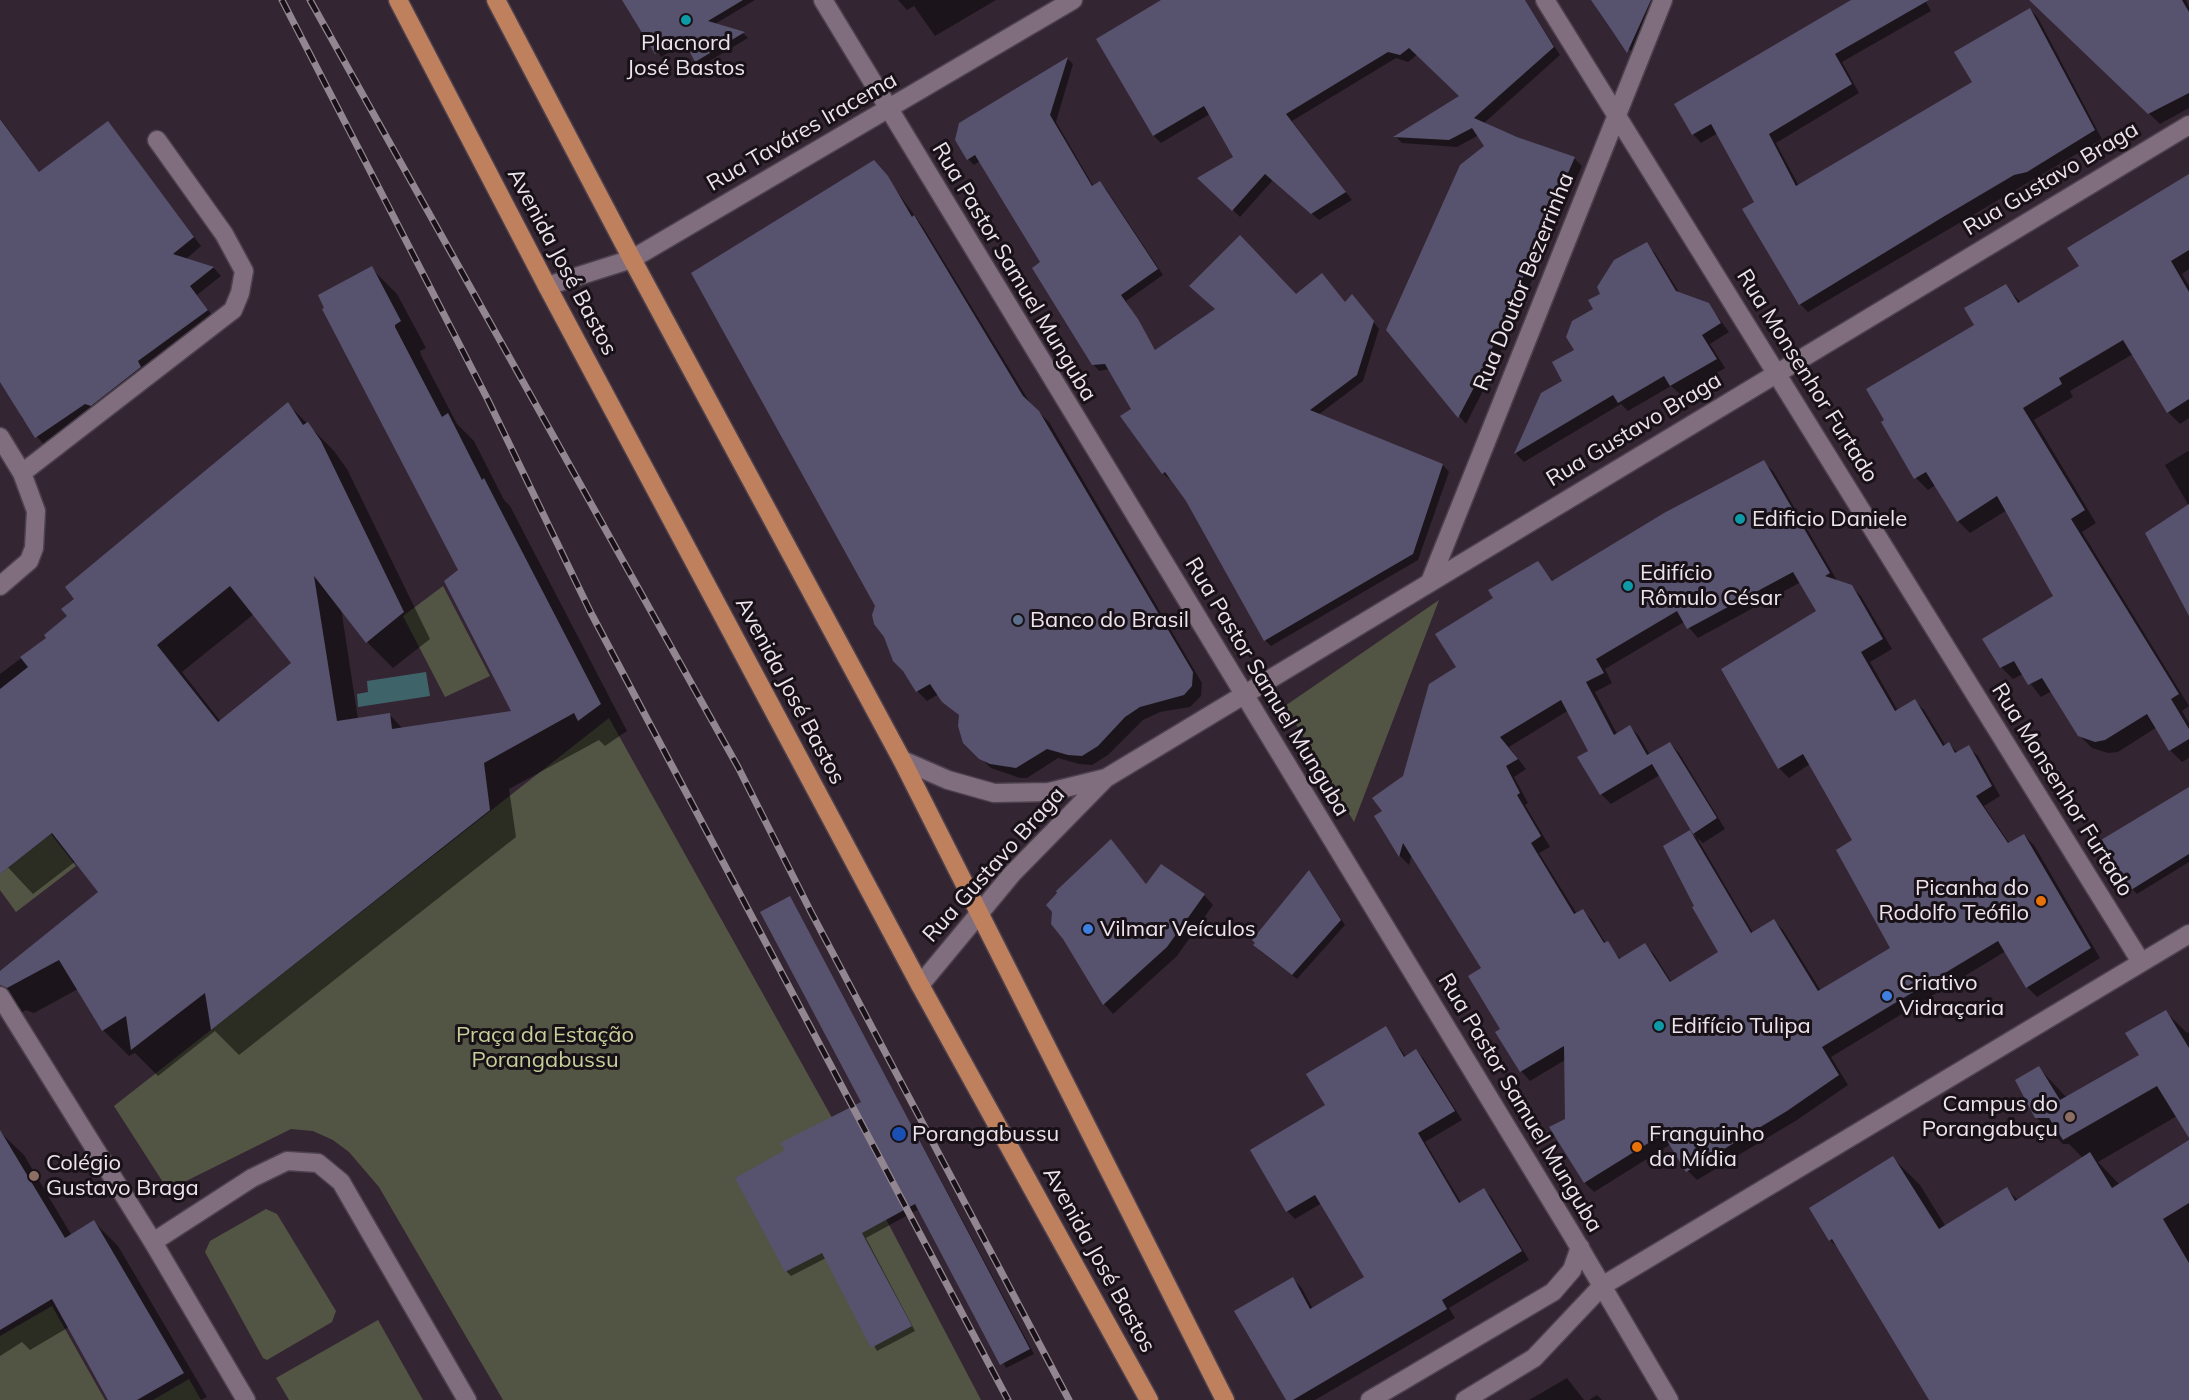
<!DOCTYPE html>
<meta charset="utf-8">
<style>
body{margin:0}
canvas{display:block;background:#342533}
</style>
<canvas width="2189" height="1400"></canvas>
<script>
const ctx = document.querySelector('canvas').getContext('2d');
ctx.lineJoin = 'round';
function fill(path, color) { ctx.fillStyle = color; ctx.fill(path, 'evenodd'); }
const toPath = rows => new Path2D(rows.map(r => 'M' + r).join(''));
function strokePath(path, color, width, dash) { ctx.strokeStyle = color; ctx.lineWidth = width; ctx.lineCap = dash ? 'butt' : 'round'; ctx.setLineDash(dash || []); ctx.stroke(path); }
function drawText(font, color, halo, rows, align = 'center') {
  ctx.font = font + ' Mulish,sans-serif'; ctx.lineWidth = 6; ctx.setLineDash([]); ctx.textBaseline = 'middle'; ctx.strokeStyle = halo; ctx.fillStyle = color; for (const [text, x, y, turn = 0] of rows) {
    ctx.save(); ctx.translate(x, y); ctx.rotate((+turn || 0) * Math.PI / 180); ctx.textAlign = isNaN(turn) ? turn : align; if (halo) ctx.strokeText(text, 0, 0); ctx.fillText(text, 0, 0); ctx.restore();
  }
}
fill(toPath([
 [443,586,490,676,445,697,403,616],
 [1439,600,1354,822,1285,706],
 [609,718,845,1141,981,1400,503,1400,379,1187,349,1152,333,1140,313,1131,291,1129,168,1190,114,1106],
 [51,834,76,866,16,912,0,890,0,874],
 [266,1209,277,1214,336,1311,332,1322,267,1360,263,1358,205,1252,210,1241],
 [52,1306,105,1400,0,1400,0,1336],
 [378,1320,423,1400,289,1400,276,1378],
 [189,1379,201,1400,153,1400]
]), '#525543');
fill(toPath([
 [426,672,430,696,358,707,357,694,368,692,367,681]
]), '#3e6469');
fill(toPath([
 [624,0,755,0,715,24,744,34,748,38,701,66,686,42,661,57],
 [898,0,996,0,935,36,914,6,907,10],
 [1164,0,1525,0,1560,55,1483,124,1575,159,1582,166,1487,383,1466,424,1388,330,1486,146,1479,135,1457,147,1402,143,1396,137,1461,97,1417,55,1408,62,1396,58,1292,121,1352,200,1319,220,1273,180,1240,217,1199,178,1235,157,1210,114,1161,143,1154,136,1098,40],
 [1599,0,1669,0,1640,60,1630,50],
 [1854,0,1925,0,1931,11,1842,62,1859,93,1776,143,1799,186,1974,82,2030,9,2038,18,2102,139,1808,312,1800,304,1756,203,1718,133,1701,143,1693,134,1676,105],
 [2030,0,2186,0,2189,7,2189,108,2160,124],
 [1068,59,1073,64,1056,122,1094,187,1100,183,1106,189,1163,275,1126,301,1156,351,1296,296,1345,303,1358,302,1379,329,1363,381,1318,415,1443,465,1449,472,1418,560,1271,646,1265,640,1187,500,1171,477,1169,479,1163,473,1122,416,1133,409,1110,369,1099,371,1093,364,1042,263,980,161,974,165,968,159,960,124],
 [0,118,40,173,108,123,201,246,185,260,214,268,221,276,197,295,215,319,44,445,21,417,22,415,0,374],
 [883,172,923,227,1032,406,1049,422,1202,683,1201,696,1190,707,1160,712,1143,720,1108,755,1092,765,1079,764,1058,758,1027,778,1020,778,991,768,980,758,961,717,939,694,927,701,917,691,906,672,876,606],
 [2189,176,2189,269,2182,274,2189,286,2189,418,2180,424,2168,412,2133,354,2070,391,2073,397,2034,420,2096,523,2082,532,2189,706,2182,711,2189,723,2189,758,2182,762,2170,750,2157,727,2118,752,2108,753,2092,748,2079,735,2052,691,2041,697,2023,674,2013,679,2001,667,2055,596,2007,510,1970,533,1958,521,1936,485,1928,490,1916,478,1976,325,2005,285,2021,303,2081,267],
 [1646,244,1655,253,1680,294,1708,304,1729,332,1710,344,1725,368,1680,394,1671,386,1628,411,1621,404,1524,462,1516,454,1542,394,1564,381,1602,294],
 [371,268,397,294,426,348,420,351,421,355,457,424,474,441,504,500,510,506,627,731,605,746,599,740,509,789,516,837,239,1055,215,1031,158,1076,135,1053,129,1056,103,1030,78,989,34,1013,26,1010,19,1014,0,995,0,973,100,892,76,861,33,894,0,859,0,674,48,638,288,404,334,451,347,469,430,639,393,668,367,642,341,608,358,719,389,714,403,729,513,713,460,570],
 [254,614,293,663,221,722,182,672],
 [2188,451,2189,452,2189,506,2165,465],
 [1763,462,1773,471,1838,582,1851,586,1861,596,1892,649,1870,662,1898,711,1915,701,1924,710,1946,746,1949,744,1958,753,1968,747,1978,756,2000,796,1984,806,2010,844,2024,835,2034,845,2100,958,2037,997,2027,987,2006,951,1831,1057,1848,1085,1797,1120,1697,1180,1688,1171,1671,1144,1594,1192,1585,1183,1551,1128,1567,1120,1565,1060,1530,1081,1521,1071,1502,1029,1483,969,1412,854,1409,865,1400,856,1376,816,1384,811,1404,777,1495,598,1538,563,1554,582],
 [1801,582,1818,612,1779,768,1789,778,1810,764,1854,841,1892,948,1821,991,1783,930,1774,921,1753,933,1697,838,1689,832,1720,952,1672,983,1654,954,1645,945,1621,959,1606,944,1592,920,1583,911,1577,914,1539,853,1550,847,1525,805,1528,803,1514,777,1526,769,1509,747,1569,710,1590,751,1601,794,1611,804,1660,775,1696,837,1703,843,1725,829,1679,753,1670,743,1650,755,1639,736,1630,727,1617,734,1595,692,1612,683,1605,669,1684,622,1698,638],
 [2189,789,2189,862,2137,894,2132,889],
 [1111,841,1147,885,1204,895,1213,905,1177,956,1113,1014,1104,1004,1065,939],
 [1310,872,1345,925,1297,979,1259,950],
 [790,898,1034,1354,1006,1368,919,1209,866,1238,915,1331,877,1351,826,1258,791,1276,787,1272,737,1179,787,1151,863,1102],
 [2165,1011,2187,1033,2189,1032,2189,1136,2177,1116,2098,1162,2120,1185,2189,1142,2189,1400,1931,1400,1840,1250,1830,1240,1893,1158,1920,1185,1946,1227,2007,1189,2019,1201,2084,1159,2069,1144,2063,1144,2036,1117,2039,1068,2067,1098,2141,1056],
 [1386,1028,1406,1057,1416,1051,1424,1059,1462,1120,1425,1142,1462,1204,1484,1190,1492,1198,1529,1260,1449,1308,1455,1318,1315,1400,1288,1400,1293,1279,1301,1287,1313,1309,1366,1277,1322,1203,1295,1219,1287,1211,1327,1106],
 [0,1132,24,1155,72,1236,94,1222,118,1246,207,1397,201,1400,109,1400,69,1327,30,1350,22,1342,0,1356],
 [1567,1378,1584,1400,1529,1400],
 [1597,1395,1602,1400,1589,1400]
]), '#0007');
fill(toPath([
 [622,0,743,0,708,21,745,32,695,62,682,37,655,54],
 [1161,0,1525,0,1554,47,1474,118,1517,137,1575,157,1480,376,1458,418,1386,330,1460,165,1484,146,1472,128,1449,140,1393,137,1459,96,1409,48,1400,55,1388,52,1286,114,1346,192,1311,214,1265,174,1232,211,1197,178,1233,157,1204,106,1153,136,1096,39],
 [1591,0,1651,0,1627,53,1611,29],
 [1851,0,1929,0,1835,54,1852,84,1769,134,1796,186,1972,82,1954,52,2030,8,2095,130,2027,172,2014,175,1943,217,1799,305,1742,209,1754,202,1711,124,1692,135,1674,104],
 [2029,0,2182,0,2189,12,2189,93,2148,114],
 [1068,57,1050,115,1092,186,1100,181,1158,269,1121,295,1138,319,1155,350,1215,309,1189,286,1240,235,1296,294,1322,273,1345,302,1352,294,1374,321,1357,375,1310,410,1443,464,1413,554,1264,641,1186,501,1165,472,1162,474,1120,416,1131,409,1105,364,1092,365,1032,268,1040,262,1004,203,975,155,967,160,955,140,959,123],
 [0,119,39,172,108,121,194,237,173,254,214,267,190,286,208,310,138,361,141,367,91,406,85,404,35,438,0,382],
 [874,160,888,176,912,217,914,215,1023,396,1039,411,1193,672,1192,686,1184,695,1140,707,1125,717,1098,746,1082,756,1068,755,1047,749,1016,768,990,764,979,759,963,743,958,726,959,715,942,702,930,684,916,692,903,671,893,661,884,637,874,624,872,615,875,606,691,273],
 [2189,174,2189,250,2171,261,2189,292,2189,399,2167,413,2123,340,2059,378,2062,384,2023,408,2085,510,2071,519,2179,694,2171,699,2189,729,2189,739,2169,751,2147,714,2105,740,2095,742,2078,736,2042,678,2028,685,2014,661,2000,668,1982,639,2053,596,1997,496,1957,522,1926,472,1914,479,1881,422,1884,420,1866,389,1974,325,1964,308,2006,284,2018,303,2079,266,2067,248],
 [1647,242,1676,291,1709,303,1721,323,1702,335,1717,359,1670,386,1664,376,1618,403,1613,395,1514,454,1541,393,1562,381,1552,362,1574,350,1566,337,1572,321,1593,309,1588,300,1600,294,1597,287,1614,260],
 [372,266,401,321,395,325,395,327,442,417,448,413,482,480,484,478,601,704,578,721,574,713,484,763,490,810,211,1030,205,993,131,1050,126,1016,102,1031,59,960,7,988,0,985,0,971,98,892,52,833,0,874,0,689,28,667,20,657,46,638,44,635,67,616,61,609,74,599,65,587,288,402,303,425,308,422,321,441,404,612,366,643,314,576,337,721,390,713,392,729,511,711,444,581,458,570,322,309,324,308,318,295],
 [230,586,291,663,218,722,157,645],
 [1764,460,1830,573,1825,576,1852,585,1883,639,1861,652,1895,711,1915,699,1943,746,1949,742,1955,753,1969,745,1992,786,1976,796,2008,843,2024,834,2091,948,2026,988,1998,941,1822,1047,1839,1075,1787,1111,1686,1172,1663,1134,1584,1183,1549,1127,1565,1119,1564,1046,1520,1072,1495,1032,1500,1029,1468,976,1481,968,1403,843,1399,857,1374,816,1382,811,1372,798,1403,776,1429,684,1456,667,1435,634,1493,598,1488,590,1538,561,1552,581,1664,513],
 [1793,572,1816,611,1721,669,1778,769,1803,754,1852,840,1836,850,1890,948,1818,991,1774,919,1751,933,1690,830,1663,846,1694,906,1692,907,1718,952,1670,982,1645,943,1619,959,1608,941,1604,943,1583,909,1574,914,1531,843,1541,836,1517,795,1520,793,1506,766,1518,759,1500,737,1561,700,1588,751,1577,757,1600,795,1652,764,1693,834,1717,818,1670,742,1647,755,1630,725,1614,735,1586,682,1604,673,1596,659,1677,611,1687,629],
 [2189,504,2189,616,2145,533],
 [2189,787,2189,854,2131,890,2101,840],
 [1111,839,1146,884,1161,864,1205,894,1167,947,1103,1005,1063,939,1051,924,1052,912,1046,905,1057,893,1056,891],
 [1309,870,1341,920,1292,975,1253,945,1255,943,1252,940],
 [790,896,1030,1349,1000,1365,915,1204,862,1233,912,1326,871,1348,822,1253,785,1272,735,1178,785,1150,780,1143,861,1102,760,912],
 [2166,1010,2189,1048,2189,1138,2157,1086,2063,1140,2049,1118,2035,1118,2015,1080,2039,1066,2060,1100,2139,1055,2125,1033],
 [1386,1026,1404,1057,1416,1049,1455,1111,1418,1133,1459,1203,1484,1188,1522,1251,1442,1300,1447,1309,1293,1400,1286,1400,1234,1311,1293,1277,1310,1309,1364,1277,1315,1195,1286,1212,1250,1150,1325,1105,1306,1074],
 [0,1130,65,1238,94,1220,184,1373,137,1400,108,1400,52,1299,0,1330],
 [2189,1140,2189,1203,2163,1219,2189,1263,2189,1400,1929,1400,1832,1239,1829,1241,1809,1208,1893,1156,1939,1229,2007,1187,2015,1201,2090,1152,2112,1188]
]), '#57526d');
const street = toPath([
 [1545,0,2141,962],
 [547,286,632,259,1073,0],
 [0,437,22,473,36,511,34,548,29,561,0,586],
 [22,473,233,310,240,293,244,271,224,234,157,140],
 [1430,582,1663,0],
 [0,996,153,1242,246,1400],
 [153,1242,252,1178,287,1161,318,1163,341,1182,467,1400]
]);
const secondary = toPath([
 [823,0,1571,1233,1669,1400],
 [902,760,948,780,994,793,1049,792,1106,778],
 [920,985,1012,874,1106,778,2189,125],
 [1370,1400,1553,1292,1572,1270,1580,1247],
 [1465,1400,1534,1358,1602,1286,2189,934]
]);
const primary = toPath([
 [398,0,547,286,920,985,1149,1400],
 [496,0,632,259,902,760,1225,1400]
]);
strokePath(street, '#4d414d', 21);
strokePath(secondary, '#4d414d', 21);
strokePath(primary, '#4d414d', 21);
strokePath(street, '#806e7f', 18);
strokePath(secondary, '#806e7f', 18);
strokePath(primary, '#be805d', 18);
const rail = toPath([
 [282,0,488,400,591,613,1008,1400],
 [310,0,738,767,811,912,1069,1400]
]);
strokePath(rail, '#928691', 7);
strokePath(rail, '#181117', 4.5, [14]);
for (const [x, y, r, color] of [
 [686,20,6,"#0f9aa8"],
 [1740,519,6,"#0f9aa8"],
 [1628,586,6,"#0f9aa8"],
 [1018,620,6,"#5c6f8a"],
 [2041,901,6,"#e8710a"],
 [1088,929,6,"#3f7fe0"],
 [1887,996,6,"#3f7fe0"],
 [1659,1026,6,"#0f9aa8"],
 [2070,1117,6,"#8d6e63"],
 [899,1134,8,"#1a4fb4"],
 [1637,1147,6,"#e8710a"],
 [34,1176,6,"#8d6e63"]
]) { const dot = new Path2D(); dot.arc(x, y, r, 0, 2 * Math.PI); ctx.fillStyle = color; ctx.fill(dot); strokePath(dot, '#181117', 2); }
drawText('22px', '#ede3ec', '#181117', [
 ["Placnord",686,43,"center"],
 ["José Bastos",686,68,"center"],
 ["Edificio Daniele",1752,519],
 ["Edifício",1640,573],
 ["Rômulo César",1640,598],
 ["Banco do Brasil",1030,620],
 ["Picanha do",2029,888,"right"],
 ["Rodolfo Teófilo",2029,913,"right"],
 ["Vilmar Veículos",1100,929],
 ["Criativo",1899,983],
 ["Vidraçaria",1899,1008],
 ["Edifício Tulipa",1671,1026],
 ["Campus do",2058,1104,"right"],
 ["Porangabuçu",2058,1129,"right"],
 ["Porangabussu",912,1134],
 ["Franguinho",1649,1134],
 ["da Mídia",1649,1159],
 ["Colégio",46,1163],
 ["Gustavo Braga",46,1188]
], 'left');
drawText('22px', '#ede3ec', '#181117', [
 ["Rua Taváres Iracema",802,132,-30],
 ["Rua Gustavo Braga",2051,179,-31],
 ["Avenida José Bastos",562,262,62],
 ["Rua Pastor Samuel Munguba",1014,272,59],
 ["Rua Doutor Bezerrinha",1524,282,-68],
 ["Rua Monsenhor Furtado",1807,376,58],
 ["Rua Gustavo Braga",1634,430,-31],
 ["Rua Pastor Samuel Munguba",1267,687,59],
 ["Avenida José Bastos",790,691,62],
 ["Rua Monsenhor Furtado",2062,790,58],
 ["Rua Gustavo Braga",994,865,-48],
 ["Rua Pastor Samuel Munguba",1520,1103,59],
 ["Avenida José Bastos",1099,1260,61]
]);
drawText('22px', '#c5cf98', '#181117', [
 ["Praça da Estação",545,1035],
 ["Porangabussu",545,1060]
]);
</script>
